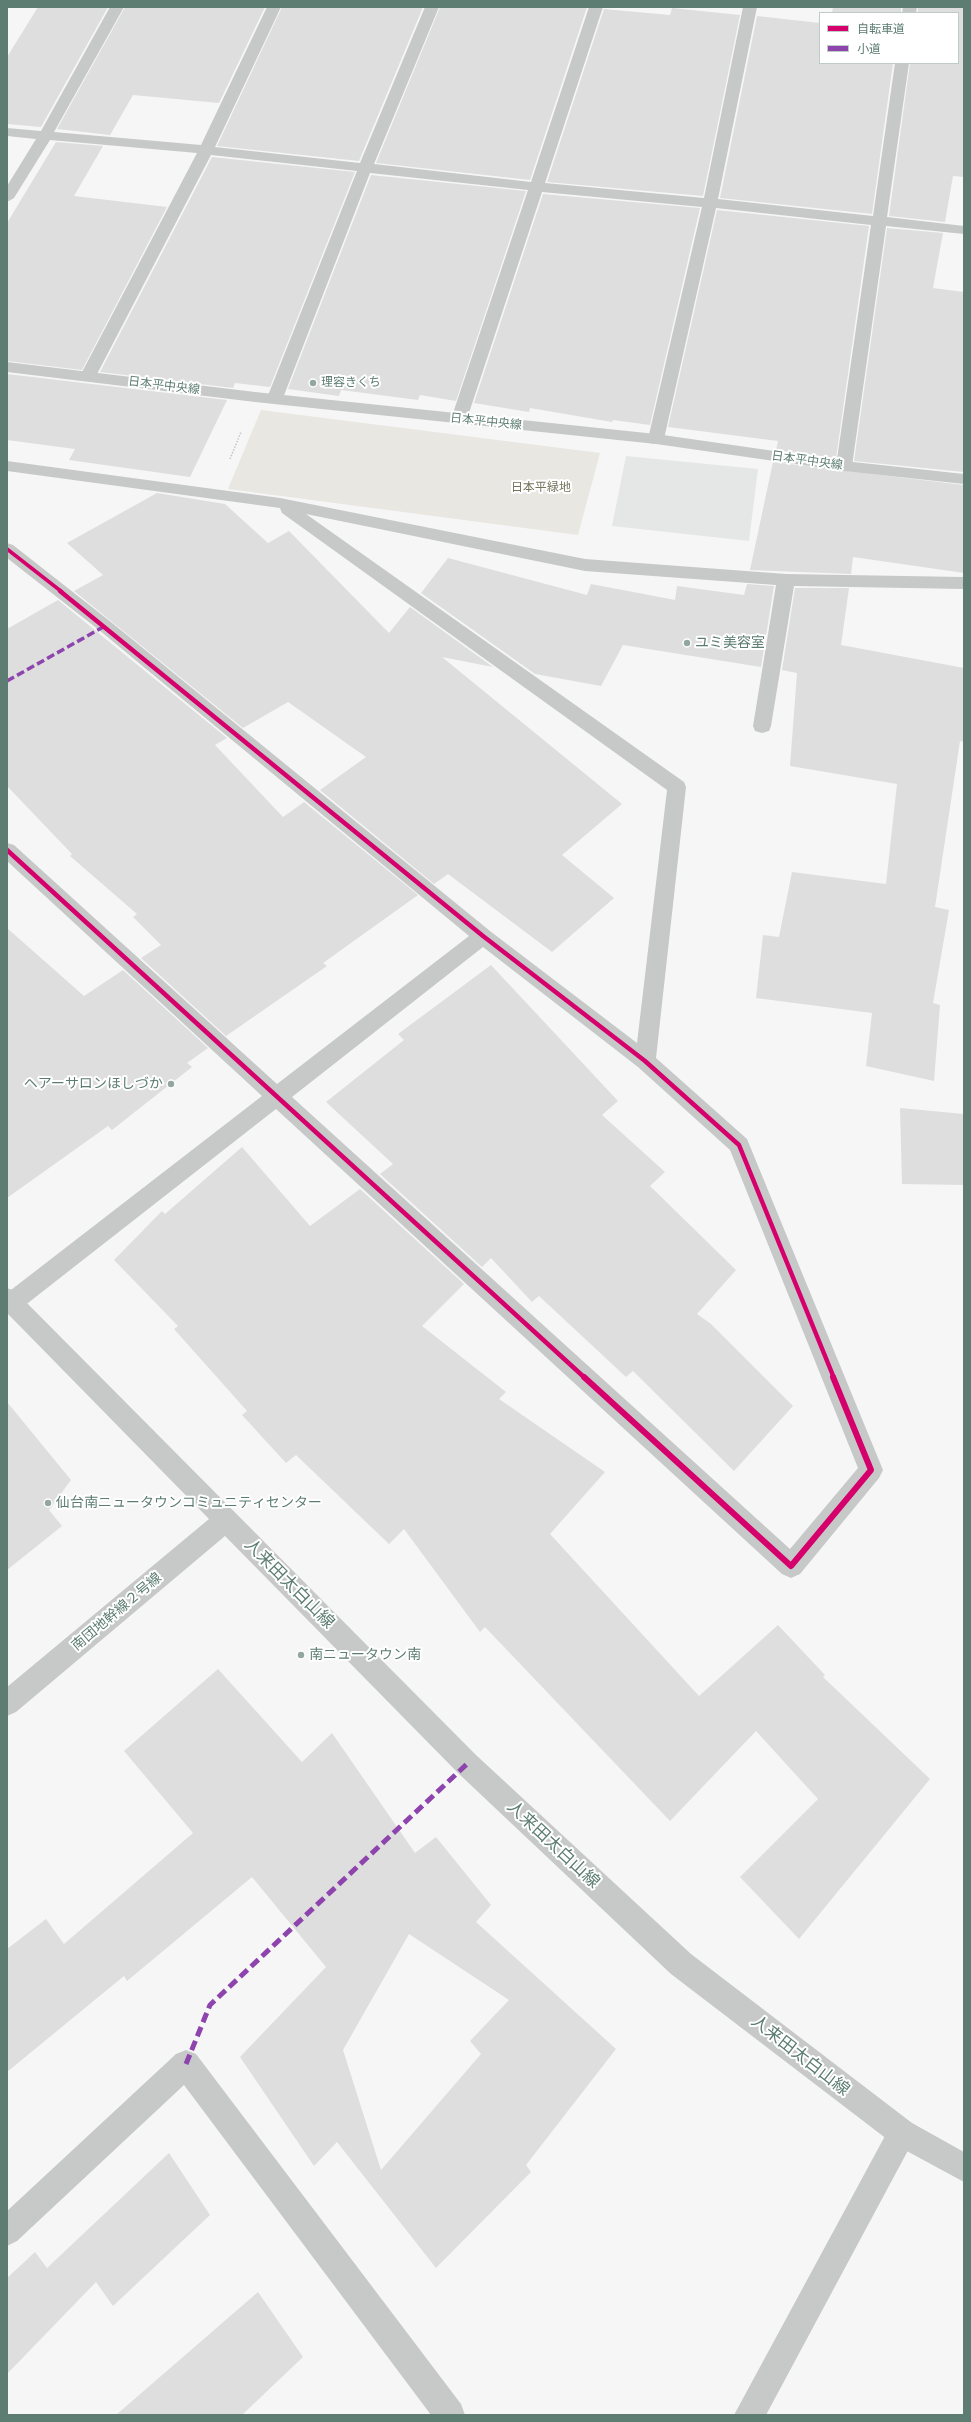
<!DOCTYPE html>
<meta charset="utf-8">
<style>
body{margin:0}
#map{position:relative;width:971px;height:2422px;overflow:hidden;background:#f7f6f6;font-family:"Space Grotesk","Noto Sans JP",sans-serif}
canvas{display:block}
.frame{position:absolute;inset:0;border:8px solid #5d7d72;pointer-events:none}
.legend{position:absolute;left:819px;top:12px;width:140px;height:52px;box-sizing:border-box;background:#fff;border:1px solid #becbc7;margin:0;padding:5px 7px;list-style:none;font-size:12px;color:#5d7d72}
.legend li{display:flex;align-items:center;gap:8px;height:20px}
.legend b{width:20px;border:1px solid #becbc7}
</style>
<div id="map">
<canvas width="971" height="2422"></canvas>
<div class="frame"></div>
<ul class="legend">
<li><b style="height:5px;background:#d6006c"></b>自転車道</li>
<li><b style="height:5px;background:#8e44ad"></b>小道</li>
</ul>
</div>
<script>
const ctx = document.querySelector('canvas').getContext('2d');
ctx.lineJoin = 'round';
function fill(path, color) { ctx.fillStyle = color; ctx.fill(path, 'evenodd'); }
const toPath = rows => new Path2D(rows.map(r => 'M' + r).join(''));
function strokePath(path, color, width, dash) { ctx.strokeStyle = color; ctx.lineWidth = width; ctx.lineCap = dash ? 'butt' : 'round'; ctx.setLineDash(dash || []); ctx.stroke(path); }
function drawText(font, color, halo, rows, align = 'center') {
  ctx.font = font + ' "Space Grotesk","Noto Sans JP",sans-serif'; ctx.lineWidth = 4; ctx.setLineDash([]); ctx.textBaseline = 'middle'; ctx.strokeStyle = halo; ctx.fillStyle = color; for (const [text, x, y, turn = 0] of rows) {
    ctx.save(); ctx.translate(x, y); ctx.rotate((+turn || 0) * Math.PI / 180); ctx.textAlign = isNaN(turn) ? turn : align; if (halo) ctx.strokeText(text, 0, 0); ctx.fillText(text, 0, 0); ctx.restore();
  }
}
fill(toPath([
 [626,456,758,469,749,541,612,526]
]), '#e5e7e6');
fill(toPath([
 [261,410,600,453,578,535,228,489]
]), '#e8e7e2');
fill(toPath([
 [38,7,108,7,41,127,7,124,7,57],
 [125,7,265,7,219,103,133,95,110,135,57,129],
 [282,7,423,7,359,161,217,146],
 [440,7,587,7,530,180,376,163],
 [833,7,901,7,901,13,832,13],
 [918,7,964,7,964,177,953,176,945,222,889,216,910,63,958,63,958,13,918,13],
 [672,8,740,15,703,196,547,182,604,9,670,15],
 [757,16,820,23,820,63,893,63,872,214,720,198],
 [56,142,103,146,74,196,167,207,82,370,7,361,7,223],
 [212,157,355,172,270,387,235,383,233,388,100,372],
 [371,175,526,191,456,401,420,395,418,400,341,390,339,396,288,389],
 [543,194,700,208,650,425,613,420,612,422,530,408,529,412,474,403],
 [717,210,869,226,836,458,776,450,778,441,668,427],
 [887,228,943,233,933,288,964,292,964,472,854,461],
 [7,374,227,400,190,477,69,460,75,449,7,440],
 [773,462,964,485,964,573,853,557,851,574,750,570],
 [157,493,225,504,268,543,289,531,389,633,410,607,493,667,442,657,622,804,562,855,614,898,552,952,448,874,434,884,320,790,366,757,288,702,243,728,74,591,103,575,67,543],
 [448,558,587,595,591,584,675,600,677,586,744,595,747,584,774,586,761,667,623,645,601,686,535,674,421,593],
 [795,588,849,588,841,645,964,668,964,742,960,741,935,907,949,910,933,1003,940,1005,934,1081,866,1066,872,1013,756,998,763,935,779,937,792,872,886,884,897,784,790,766,797,673,782,670],
 [58,600,227,738,215,745,283,817,304,802,418,895,323,963,327,966,226,1036,141,958,161,945,133,917,137,914,70,856,72,854,7,786,7,629],
 [7,928,84,996,123,970,208,1048,187,1063,192,1067,112,1130,108,1126,7,1198],
 [491,965,618,1101,602,1115,665,1172,650,1186,736,1270,697,1314,711,1324,793,1406,734,1471,633,1371,626,1377,539,1296,532,1302,491,1258,482,1267,380,1174,393,1164,326,1102,404,1040,398,1034],
 [900,1108,964,1114,964,1185,902,1184],
 [242,1147,310,1226,360,1189,464,1284,422,1326,506,1392,499,1399,605,1472,550,1534,699,1696,778,1625,825,1675,823,1677,930,1779,799,1939,740,1877,818,1799,756,1731,670,1821,485,1627,480,1632,404,1529,389,1544,296,1455,286,1463,242,1415,247,1411,174,1329,178,1326,114,1260,162,1211,165,1214],
 [7,1402,71,1480,49,1510,62,1526,7,1570],
 [218,1669,302,1762,332,1733,415,1853,436,1837,491,1905,476,1922,616,2049,526,2165,531,2172,436,2268,337,2142,314,2166,240,2057,326,1967,252,1877,127,1981,124,1976,7,2072,7,1949,46,1919,64,1944,193,1833,124,1751],
 [409,1934,509,2000,470,2041,481,2054,381,2170,343,2050],
 [169,2153,210,2215,113,2306,96,2282,7,2374,7,2278,35,2252,47,2268],
 [258,2292,303,2357,242,2415,116,2415]
]), '#dedede');
strokePath(toPath([
 [230,459,241,432]
]), '#c4c6c6', 1.5, [1.5, 1.5]);
fill(toPath([
 [110,7,124,7,54,132,201,145,267,7,281,7,215,147,360,163,425,7,439,7,374,164,531,182,589,7,603,7,545,183,704,198,743,7,757,7,718,199,873,216,895,63,909,63,887,217,964,226,964,234,886,226,852,466,850,470,844,471,838,470,836,466,871,225,716,208,664,439,662,443,656,444,650,443,648,439,702,207,542,192,467,419,465,423,459,424,453,423,451,419,528,190,370,173,283,398,281,402,275,403,269,402,267,398,357,171,211,155,96,376,94,379,88,381,82,379,80,376,197,153,50,140,14,198,7,202,7,186,36,139,7,136,7,128,41,131,110,7],
 [903,7,917,7,916,13,902,13,903,7],
 [7,461,280,498,585,559,786,574,964,577,964,589,794,586,771,726,769,731,762,733,755,731,753,726,776,585,585,571,306,514,684,782,686,787,656,1058,747,1139,883,1470,879,1478,800,1574,791,1578,782,1574,276,1109,19,1310,11,1313,7,1311,7,1293,262,1096,7,861,7,843,14,845,277,1084,469,936,99,630,7,558,7,543,13,545,111,622,490,931,637,1043,667,790,282,513,280,508,7,471,7,461],
 [483,947,638,1067,730,1150,858,1468,790,1549,292,1097,483,947],
 [186,2050,196,2054,461,2404,465,2415,431,2415,184,2085,17,2241,7,2246,7,2211,176,2054,186,2050],
 [902,2119,912,2123,916,2133,912,2143,766,2415,734,2415,892,2123,902,2119]
]), '#c6c9c8');
fill(toPath([
 [7,362,255,392,656,434,844,461,964,474,964,484,844,471,656,444,255,402,7,372,7,362],
 [7,1288,15,1291,476,1755,691,1954,912,2123,964,2152,964,2182,892,2143,671,1974,458,1773,225,1536,16,1712,7,1716,7,1687,209,1519,7,1313,7,1288]
]), '#c6c9c8');
strokePath(toPath([
 [7,681,105,626]
]), '#8e44ad', 3.5, [8, 3.5]);
strokePath(toPath([
 [186,2064,210,2005,467,1764]
]), '#8e44ad', 5, [10, 5]);
strokePath(toPath([
 [7,549,62,592]
]), '#d6006c', 3.5);
strokePath(toPath([
 [60,591,483,936,645,1061,739,1145,834,1378],
 [7,850,585,1378]
]), '#d6006c', 4.5);
strokePath(toPath([
 [584,1377,791,1566,871,1470,833,1377]
]), '#d6006c', 6);
for (const [x, y, r, color] of [
 [313,383,4,"#93a7a0"],
 [687,643,4,"#93a7a0"],
 [171,1084,4,"#93a7a0"],
 [48,1503,4,"#93a7a0"],
 [301,1655,4,"#93a7a0"]
]) { const dot = new Path2D(); dot.arc(x, y, r, 0, 2 * Math.PI); ctx.fillStyle = color; ctx.fill(dot); strokePath(dot, '#fff', 1.5); }
drawText('12px', '#5d7d72', '#fff', [
 ["理容きくち",321,383]
], 'left');
drawText('12px', '#5d7d72', '#fff', [
 ["日本平中央線",164,386,7],
 ["日本平中央線",486,422,6],
 ["日本平中央線",807,461,8]
]);
drawText('12px', '#74745d', '#fff', [
 ["日本平緑地",541,488]
]);
drawText('14px', '#5d7d72', '#fff', [
 ["ユミ美容室",695,643],
 ["ヘアーサロンほしづか",163,1084,"right"],
 ["仙台南ニュータウンコミュニティセンター",56,1503],
 ["南ニュータウン南",309,1655]
], 'left');
drawText('14px', '#5d7d72', '#fff', [
 ["南団地幹線２号線",117,1612,-40]
]);
drawText('17px', '#5d7d72', '#fff', [
 ["人来田太白山線",289,1584,45],
 ["人来田太白山線",553,1845,43],
 ["人来田太白山線",800,2056,38]
]);
</script>
